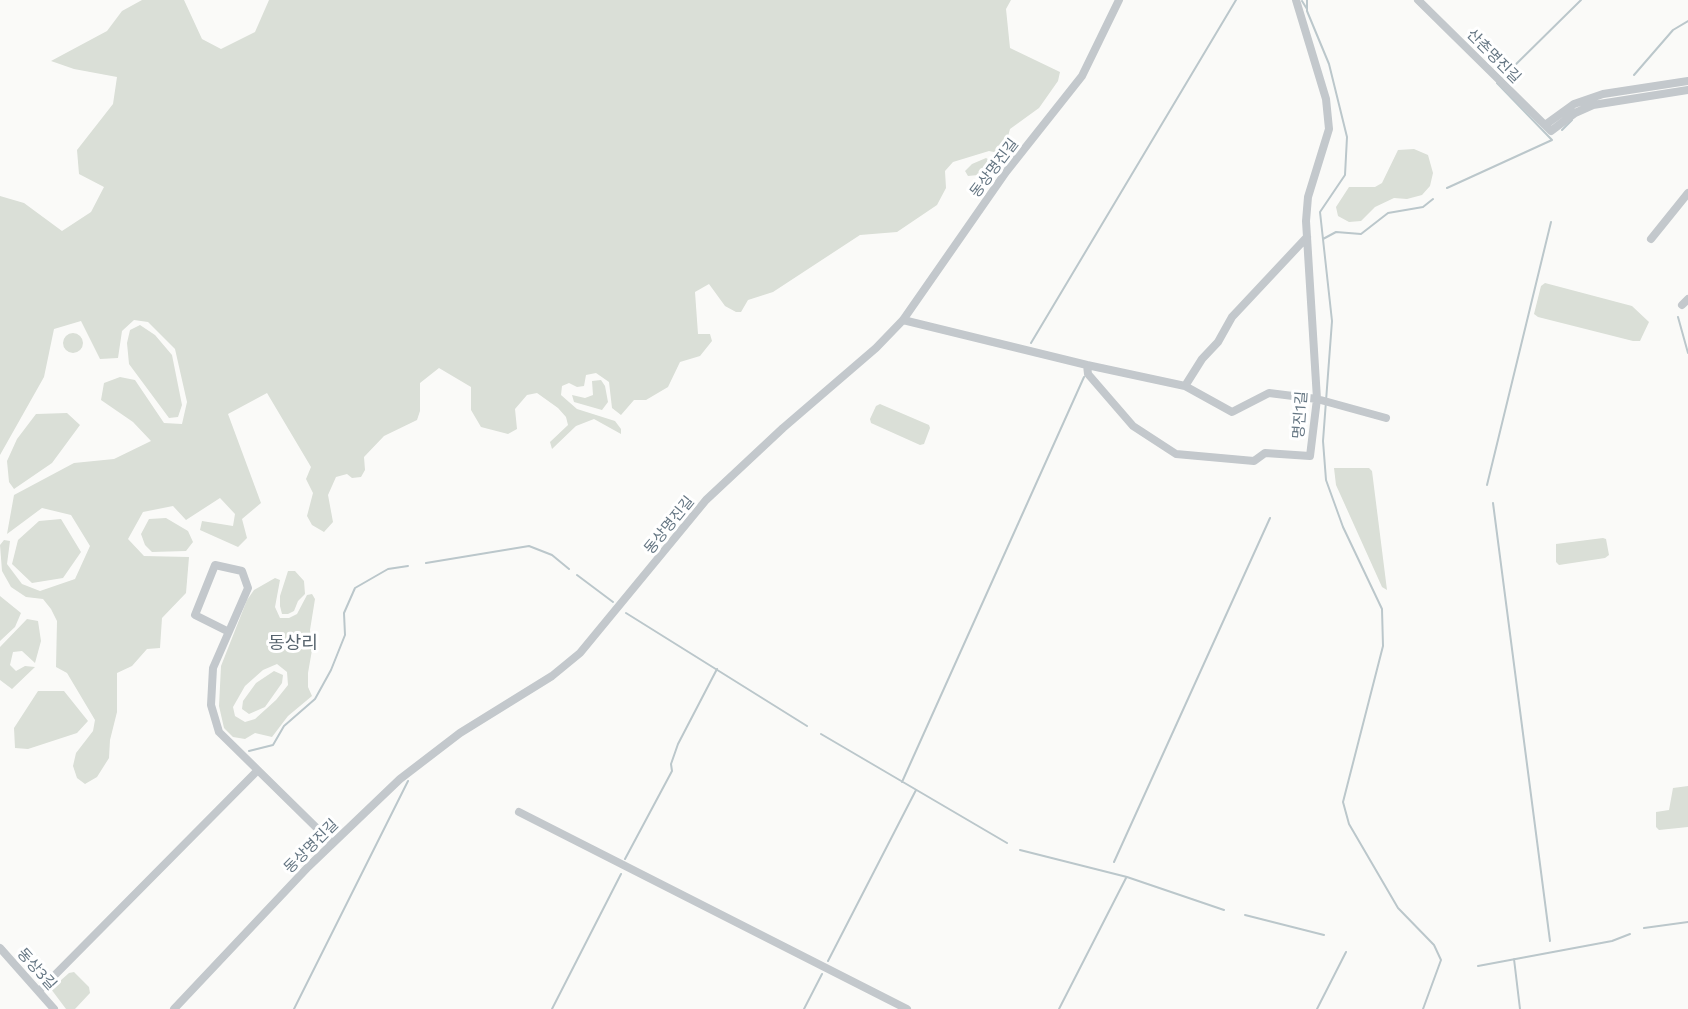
<!DOCTYPE html>
<meta charset="utf-8">
<style>
body{margin:0}
canvas{display:block;background:#fafaf8}
</style>
<canvas width="1688" height="1009"></canvas>
<script>
const ctx = document.querySelector('canvas').getContext('2d');
ctx.lineJoin = 'round';
function fill(path, color) { ctx.fillStyle = color; ctx.fill(path, 'evenodd'); }
const toPath = rows => new Path2D(rows.map(r => 'M' + r).join(''));
function strokePath(path, color, width, dash) { ctx.strokeStyle = color; ctx.lineWidth = width; ctx.lineCap = dash ? 'butt' : 'round'; ctx.setLineDash(dash || []); ctx.stroke(path); }
function drawText(font, color, halo, rows, align = 'center') {
  ctx.font = font + ' Commissioner,"Noto Sans KR",sans-serif'; ctx.lineWidth = 6; ctx.setLineDash([]); ctx.textBaseline = 'middle'; ctx.strokeStyle = halo; ctx.fillStyle = color; for (const [text, x, y, turn = 0] of rows) {
    ctx.save(); ctx.translate(x, y); ctx.rotate((+turn || 0) * Math.PI / 180); ctx.textAlign = isNaN(turn) ? turn : align; if (halo) ctx.strokeText(text, 0, 0); ctx.fillText(text, 0, 0); ctx.restore();
  }
}
fill(toPath([
 [142,0,184,0,202,39,221,49,255,32,269,0,1011,0,1006,9,1010,48,1060,72,1058,81,1039,108,1010,129,1004,151,998,153,989,151,953,162,945,171,946,188,937,205,897,232,860,235,773,292,748,300,741,312,736,312,725,306,709,284,695,292,698,334,710,334,712,341,700,356,680,362,668,387,646,400,634,400,621,415,612,408,609,382,596,373,586,375,584,386,577,387,569,383,562,386,561,395,577,409,615,421,621,429,621,434,594,419,576,426,552,449,550,442,568,425,566,417,558,408,537,393,527,395,515,409,517,429,508,434,481,427,471,410,471,387,439,368,420,383,420,411,417,420,384,436,364,457,365,470,361,477,352,478,347,474,336,477,328,495,333,522,324,532,312,525,307,516,313,493,306,479,311,467,267,393,228,414,261,503,242,519,247,538,238,547,200,530,202,521,233,526,235,514,220,498,186,520,173,506,143,512,128,539,144,556,189,557,186,593,162,618,160,648,147,649,132,666,117,673,117,712,110,740,109,758,97,777,85,784,77,778,73,766,76,753,93,731,95,720,67,673,56,667,57,621,51,609,43,599,26,597,11,587,2,571,0,545,4,540,10,541,7,564,22,584,40,591,75,579,90,546,71,515,42,508,7,534,14,495,74,463,114,459,151,441,133,422,101,400,104,383,120,377,135,380,164,423,182,424,187,402,175,349,148,322,134,320,122,331,118,358,100,359,81,321,54,329,44,377,0,455,0,196,24,203,62,231,91,212,104,187,79,174,77,150,113,104,117,77,74,69,51,61,107,31,122,11],
 [1414,149,1428,155,1433,173,1430,186,1422,195,1407,199,1394,198,1375,207,1361,221,1349,222,1338,216,1336,207,1349,187,1375,187,1382,183,1398,150],
 [986,158,991,161,988,168,978,175,968,176,965,171,972,164],
 [1545,283,1632,306,1649,322,1640,341,1633,341,1538,317,1534,314,1541,286],
 [140,325,155,335,172,355,182,405,178,417,169,418,129,364,127,343,130,330],
 '63 343a10 10 0 1 1 20 0a10 10 0 1 1-20 0Z',
 [601,380,605,386,608,402,602,410,574,402,572,395,585,398,593,395,592,381],
 [880,404,929,425,930,428,924,444,920,445,871,423,870,419,876,406],
 [67,413,80,425,52,463,14,489,9,482,7,461,17,439,36,414],
 [1334,468,1369,468,1372,471,1387,590,1382,587,1336,485],
 [166,518,188,531,193,542,186,551,152,552,145,545,141,534,149,519],
 [61,519,81,552,63,578,32,583,12,564,18,540,39,521],
 [1603,538,1606,539,1609,555,1605,558,1559,565,1556,562,1556,544],
 [288,571,295,571,304,581,305,594,298,601,294,611,288,614,282,614,280,606,280,596],
 [275,578,280,580,275,607,280,618,289,618,297,614,307,595,312,594,315,599,310,630,312,650,308,673,308,687,312,696,288,716,272,737,255,733,245,739,233,737,224,728,219,706,221,666,247,600,254,590],
 [277,664,287,672,288,685,276,700,255,719,245,722,235,716,233,707,245,686,263,670],
 [0,596,21,613,15,627,0,641],
 [27,619,38,621,41,641,35,663,22,651,13,652,10,665,16,671,25,666,35,667,12,689,0,680,0,647],
 [274,671,283,675,282,683,265,707,249,714,242,709,243,701,256,683],
 [38,691,64,691,88,721,77,733,28,749,15,748,14,728],
 [1688,786,1688,827,1659,830,1656,827,1656,812,1669,810,1673,788],
 [74,972,89,987,90,993,75,1009,66,1009,51,989,69,973]
]), '#dadfd7');
strokePath(toPath([
 [1307,0,1307,11,1329,64,1347,137,1345,175,1320,212,1332,321,1323,441,1326,480,1343,527,1382,609,1383,646,1343,802,1349,824,1398,908,1434,945,1441,960,1423,1009],
 [1302,1,1307,9],
 [1634,75,1673,30,1688,21],
 [1504,76,1581,0],
 [1562,130,1572,120],
 [1447,188,1552,140,1497,83],
 [1323,239,1336,232,1361,234,1388,213,1423,207,1433,199],
 [1678,317,1688,353],
 [1031,343,1236,0],
 [1487,485,1551,222],
 [1493,503,1550,941],
 [426,563,529,546,552,555,569,569],
 [577,575,613,602],
 [626,613,807,726],
 [821,734,1007,843],
 [249,751,273,745,284,726,315,699,331,670,345,635,344,613,355,588,388,569,408,566],
 [902,782,1084,377],
 [1020,850,1127,877,1224,910],
 [625,859,672,771,671,764,678,744,717,669],
 [1114,862,1270,518],
 [1245,915,1324,935],
 [1644,928,1688,922],
 [1514,959,1520,1009],
 [828,961,916,790],
 [1478,966,1612,941,1630,934],
 [294,1009,408,781],
 [552,1009,621,874],
 [804,1009,822,974],
 [1059,1009,1126,878],
 [1317,1009,1346,952]
]), '#bbc7cb', 2);
strokePath(toPath([
 [1418,0,1551,131,1575,113,1593,105,1688,90],
 [1545,125,1574,104,1603,94,1688,81],
 [1651,239,1688,193],
 [1682,305,1688,299],
 [903,320,1087,365,1088,374,1133,426,1176,454,1254,461,1265,453,1310,456,1317,399,1306,221,1308,197,1329,129,1326,99,1296,0],
 [1087,365,1185,386,1232,412,1269,393,1317,399,1386,418],
 [1185,386,1202,359,1218,342,1232,317,1307,237],
 [227,631,195,615,215,565,242,571,248,588,213,668,211,705,219,732,332,843],
 [519,812,907,1009],
 [0,948,54,1009],
 [39,991,257,771],
 [174,1009,308,867,400,779,460,733,552,676,580,653,706,500,783,428,876,348,903,320,1006,172,1082,76,1119,0]
]), '#c3c8cc', 8);
drawText('15px', '#657683', '#fff', [
 ["산촌명진길",1494,56,45],
 ["동상명진길",994,168,-53],
 ["명진1길",1300,415,-86],
 ["동상명진길",669,525,-51],
 ["동상명진길",311,846,-45],
 ["동상3길",37,969,48]
]);
drawText('18px', '#57646e', '#fff', [
 ["동상리",293,643]
]);
</script>
